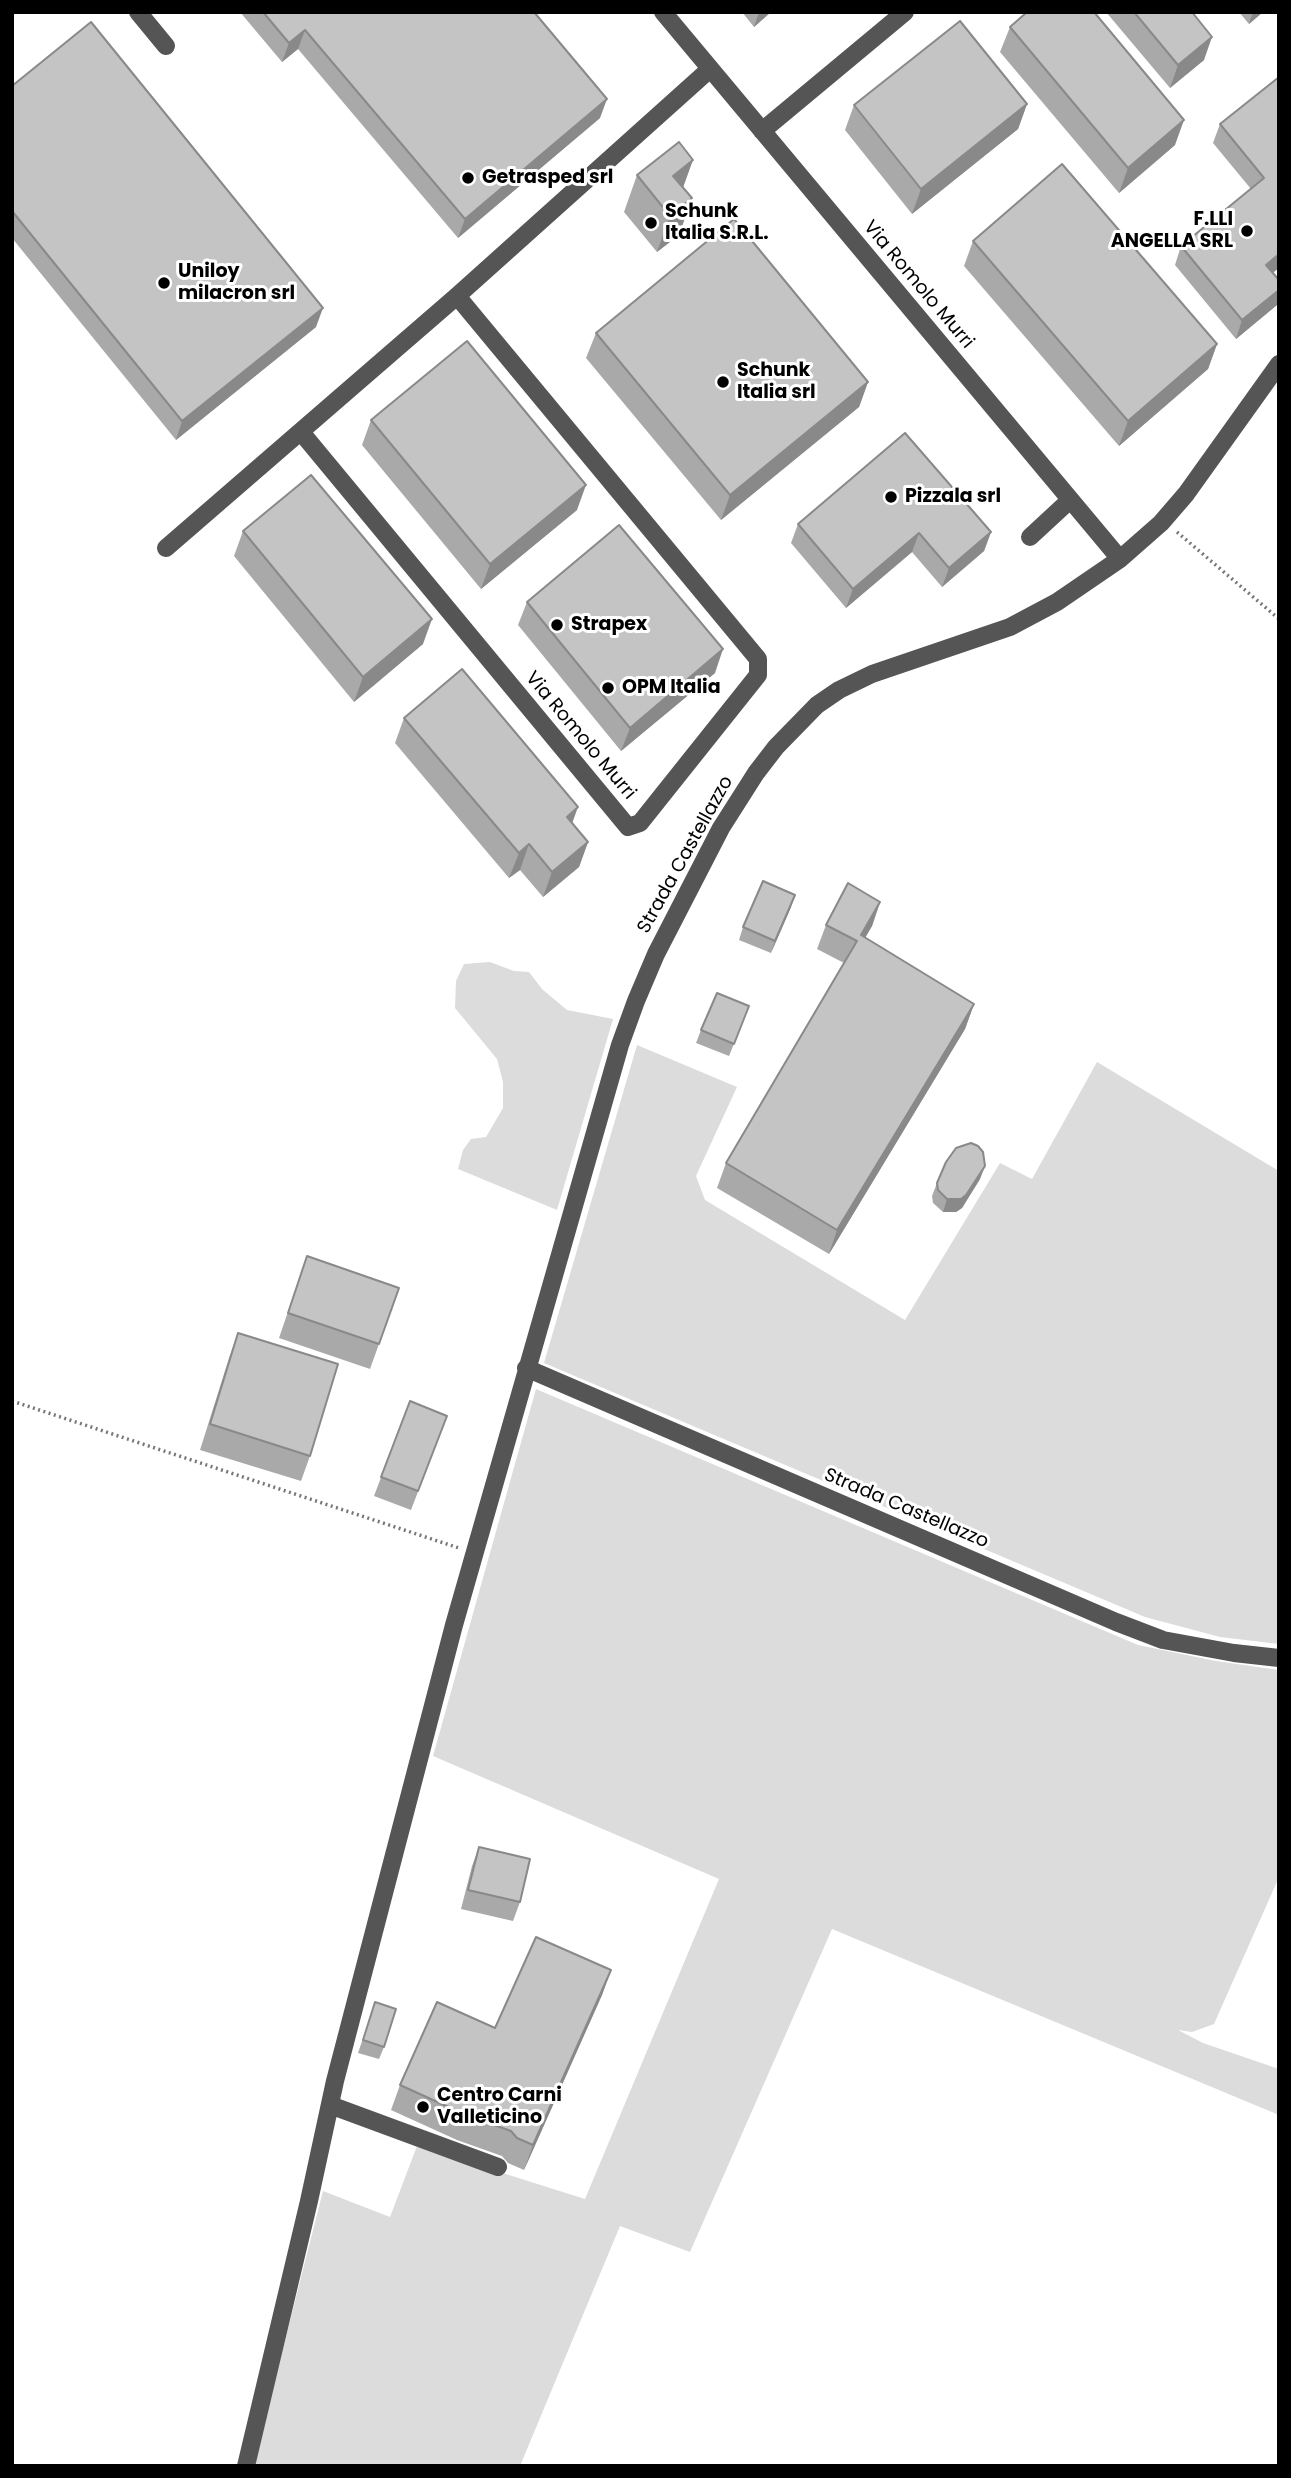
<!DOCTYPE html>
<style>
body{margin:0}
#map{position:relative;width:1291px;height:2478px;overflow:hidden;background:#fff;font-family:Poppins,sans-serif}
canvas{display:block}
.frame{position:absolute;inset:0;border:14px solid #000;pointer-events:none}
</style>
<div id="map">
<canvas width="1291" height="2478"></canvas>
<div class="frame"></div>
</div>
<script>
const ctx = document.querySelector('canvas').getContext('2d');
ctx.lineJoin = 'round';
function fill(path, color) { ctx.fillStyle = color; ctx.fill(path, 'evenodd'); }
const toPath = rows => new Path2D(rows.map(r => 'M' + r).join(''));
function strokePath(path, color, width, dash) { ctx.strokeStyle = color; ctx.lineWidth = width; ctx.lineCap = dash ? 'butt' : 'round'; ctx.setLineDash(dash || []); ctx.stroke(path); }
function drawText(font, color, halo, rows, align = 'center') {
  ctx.font = font + ' Poppins,sans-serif'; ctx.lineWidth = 6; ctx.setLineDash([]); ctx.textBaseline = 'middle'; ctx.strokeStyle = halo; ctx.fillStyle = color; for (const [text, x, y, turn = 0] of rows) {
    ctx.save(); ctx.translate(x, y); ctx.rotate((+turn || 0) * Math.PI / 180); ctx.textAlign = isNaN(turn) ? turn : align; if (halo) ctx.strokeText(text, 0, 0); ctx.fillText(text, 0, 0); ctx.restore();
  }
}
fill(toPath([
 [490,962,514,971,529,972,542,989,567,1010,613,1019,557,1210,458,1169,463,1150,471,1139,486,1137,503,1108,503,1082,497,1059,455,1008,456,981,464,964],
 [637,1045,737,1087,696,1176,705,1200,905,1320,1000,1163,1032,1179,1097,1062,1279,1171,1279,1644,1220,1637,1145,1617,544,1363],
 [536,1389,1138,1645,1216,1661,1279,1670,1279,1877,1214,2024,1192,2032,1178,2030,1203,2043,1279,2069,1279,2115,832,1929,690,2252,620,2226,520,2466,253,2466,323,2191,390,2217,417,2146,585,2199,719,1879,433,1756]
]), '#dcdcdc');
strokePath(toPath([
 [1177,532,1279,619],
 [12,1401,459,1548]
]), '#777', 3.5, [2, 3.5]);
strokePath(toPath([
 [138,12,166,46],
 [663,12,1120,559],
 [762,131,905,12],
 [301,432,628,827,640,823,758,675,758,659,457,296],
 [1030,537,1070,500],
 [166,548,457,296,710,69],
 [526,1368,1116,1622,1163,1640,1234,1653,1279,1658],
 [330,2105,498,2167],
 [246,2466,309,2201,335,2081,454,1625,620,1045,636,1001,656,954,721,828,756,773,776,747,817,705,839,690,872,674,1010,627,1057,602,1120,559,1161,523,1186,494,1279,364]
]), '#555', 18);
fill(toPath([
 [240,12,534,12,600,118,458,238,298,49,282,62],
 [742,12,771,12,754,27],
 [1106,12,1192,12,1204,60,1170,88],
 [1239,12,1263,12,1249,24],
 [1010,27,1175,145,1119,193,1000,52],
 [1279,77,1273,273,1277,305,1236,339,1175,265,1181,246,1251,189,1213,143,1220,124],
 [12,86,316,327,176,440,12,238],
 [1027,104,1018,129,912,214,845,130,854,105],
 [637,175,692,198,679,235,657,252,624,212],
 [973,241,1217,344,1208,369,1119,446,964,266],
 [596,333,868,382,859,407,721,520,586,358],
 [371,420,577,510,481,589,362,445],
 [798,524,991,532,984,551,942,587,912,552,846,608,791,543],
 [243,531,423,644,354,702,234,556],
 [527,602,715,673,621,751,518,625],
 [404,718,572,823,588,842,579,867,543,897,520,870,509,878,395,743],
 [880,902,872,926,865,938,974,1004,965,1029,829,1254,717,1188,726,1163,844,963,817,949,826,925],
 [791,907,771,953,739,940,743,927],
 [744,1019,729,1056,696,1043,701,1030],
 [980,1179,962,1208,956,1212,943,1212,933,1203,932,1196,937,1183],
 [307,1256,399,1288,370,1369,279,1338],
 [238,1333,310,1456,301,1481,200,1450,229,1358],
 [410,1401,447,1416,411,1510,374,1496],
 [479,1847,520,1902,513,1921,461,1909,472,1866],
 [611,1970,602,1995,524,2170,508,2163,502,2156,457,2140,391,2110,400,2085,495,2028],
 [371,2015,384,2047,379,2059,358,2053]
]), '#a9a9a9');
fill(toPath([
 [759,12,771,12,754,27],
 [1253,12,1263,12,1249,24],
 [305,30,298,49,282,62,289,43],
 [1212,37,1204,60,1170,88,1178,65],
 [607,99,600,118,458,238,465,219],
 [1027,104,1018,129,912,214,921,189],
 [1184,120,1175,145,1119,193,1128,168],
 [693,160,680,196,673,176],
 [692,198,679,235,657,252,670,216],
 [1279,254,1279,268,1259,284,1266,265],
 [1279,290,1279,300,1277,305,1236,339,1242,320],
 [323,308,316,327,176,440,182,421],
 [1217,344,1208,369,1119,446,1128,421],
 [868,382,859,407,721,520,730,495],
 [586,485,577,510,481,589,490,564],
 [991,532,984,551,942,587,949,568],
 [919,533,912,552,846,608,853,589],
 [432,619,423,644,354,702,363,677],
 [723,649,715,673,621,751,630,728],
 [578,807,569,832,567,817],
 [588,842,579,867,543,897,552,872],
 [529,844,520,870,509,878,519,853],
 [795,895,791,907,771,953,775,941],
 [880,902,872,926,852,960,861,935],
 [974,1004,965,1029,829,1254,837,1230],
 [985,1166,980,1179,962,1208,956,1212,943,1212,947,1199],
 [611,1970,602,1995,524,2170,533,2145]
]), '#898989');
const building = toPath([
 [263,12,534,12,607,99,465,219,305,30,289,43,263,12],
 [1027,12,1094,12,1184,120,1128,168,1010,27,1027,12],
 [1134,12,1192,12,1212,37,1178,65,1134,12],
 [960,21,1027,104,921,189,854,105,960,21],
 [91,22,323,308,182,421,12,211,12,86,91,22],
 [1279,77,1279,254,1266,265,1279,280,1279,290,1242,320,1181,246,1264,178,1220,124,1279,77],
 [679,142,693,160,673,176,692,198,670,216,637,175,679,142],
 [1062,164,1217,344,1128,421,973,241,1062,164],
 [734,219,868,382,730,495,596,333,734,219],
 [467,341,586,485,490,564,371,420,467,341],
 [905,433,991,532,949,568,919,533,853,589,798,524,905,433],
 [311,475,432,619,363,677,243,531,311,475],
 [619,525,723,649,630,728,527,602,619,525],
 [462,669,578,807,567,817,588,842,552,872,529,844,519,853,404,718,462,669],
 [763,881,795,895,775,941,743,927,763,881],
 [848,883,880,902,861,935,974,1004,837,1230,726,1163,857,941,826,925,848,883],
 [717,993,749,1006,734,1044,701,1030,717,993],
 [971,1143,978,1146,983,1152,985,1166,966,1195,961,1199,947,1199,938,1190,937,1183,946,1162,956,1148,971,1143],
 [307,1256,399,1288,379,1344,288,1313,307,1256],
 [238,1333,338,1364,310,1456,210,1424,238,1333],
 [410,1401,447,1416,418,1491,381,1477,410,1401],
 [479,1847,530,1859,520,1902,468,1890,479,1847],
 [536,1937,611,1970,533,2145,517,2138,511,2131,466,2115,400,2085,437,2002,495,2028,536,1937],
 [375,2002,396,2009,384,2047,363,2040,375,2002]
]);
fill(building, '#c4c4c4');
strokePath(building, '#898989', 2);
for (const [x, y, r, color] of [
 [468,178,7,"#000"],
 [651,223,7,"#000"],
 [1247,231,7,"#000"],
 [164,283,7,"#000"],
 [723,382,7,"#000"],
 [891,497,7,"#000"],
 [557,625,7,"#000"],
 [608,688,7,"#000"],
 [423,2107,7,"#000"]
]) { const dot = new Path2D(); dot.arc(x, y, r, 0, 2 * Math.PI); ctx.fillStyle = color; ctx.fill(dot); strokePath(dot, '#fff', 2.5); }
drawText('bold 19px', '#000', '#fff', [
 ["Getrasped srl",482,178],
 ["Schunk",665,212],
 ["Italia S.R.L.",665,234],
 ["F.LLI",1233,220,"right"],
 ["ANGELLA SRL",1233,242,"right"],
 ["Uniloy",178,272],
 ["milacron srl",178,294],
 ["Schunk",737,371],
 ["Italia srl",737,393],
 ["Pizzala srl",905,497],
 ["Strapex",571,625],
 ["OPM Italia",622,688],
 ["Centro Carni",437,2096],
 ["Valleticino",437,2118]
], 'left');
drawText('19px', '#000', '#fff', [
 ["Via Romolo Murri",918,285,50],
 ["Via Romolo Murri",580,736,50],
 ["Strada Castellazzo",686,855,-61],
 ["Strada Castellazzo",906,1509,23]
]);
</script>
